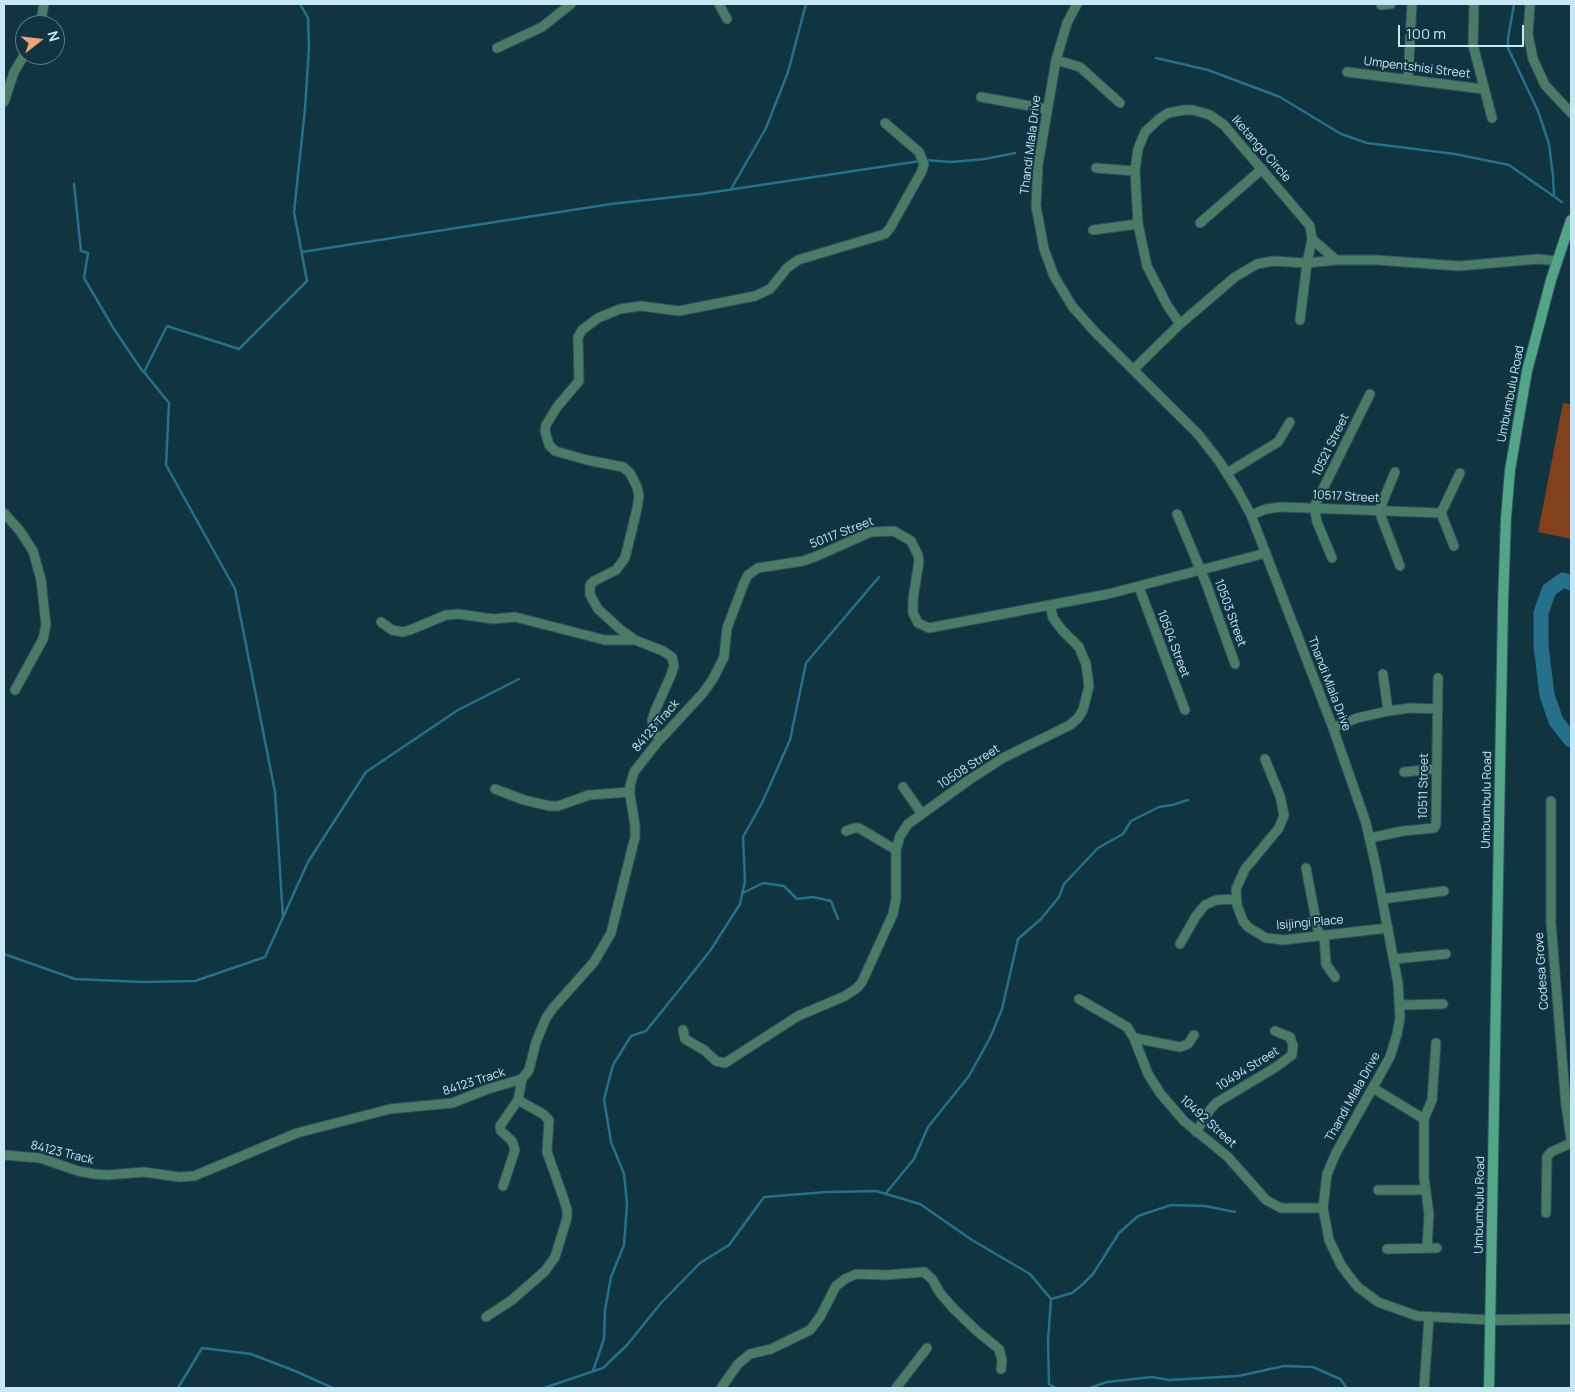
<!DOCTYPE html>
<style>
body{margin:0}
#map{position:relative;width:1575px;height:1392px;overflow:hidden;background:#113441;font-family:Manrope,sans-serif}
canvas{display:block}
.frame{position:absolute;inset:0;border:5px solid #c7e7f5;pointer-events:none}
.north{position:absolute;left:15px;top:15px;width:50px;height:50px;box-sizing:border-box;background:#113441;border:1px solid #5a7c89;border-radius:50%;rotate:74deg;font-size:14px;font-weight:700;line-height:20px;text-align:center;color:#c7e7f5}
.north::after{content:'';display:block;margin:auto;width:18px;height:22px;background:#f0a27b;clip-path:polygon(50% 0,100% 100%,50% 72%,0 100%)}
.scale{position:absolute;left:1398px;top:25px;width:126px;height:22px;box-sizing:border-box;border:2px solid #c7e7f5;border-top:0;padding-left:6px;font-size:15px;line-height:18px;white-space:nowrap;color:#c7e7f5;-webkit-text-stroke:4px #113441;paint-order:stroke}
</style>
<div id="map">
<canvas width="1575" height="1392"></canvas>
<div class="frame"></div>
<div class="north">N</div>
<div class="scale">100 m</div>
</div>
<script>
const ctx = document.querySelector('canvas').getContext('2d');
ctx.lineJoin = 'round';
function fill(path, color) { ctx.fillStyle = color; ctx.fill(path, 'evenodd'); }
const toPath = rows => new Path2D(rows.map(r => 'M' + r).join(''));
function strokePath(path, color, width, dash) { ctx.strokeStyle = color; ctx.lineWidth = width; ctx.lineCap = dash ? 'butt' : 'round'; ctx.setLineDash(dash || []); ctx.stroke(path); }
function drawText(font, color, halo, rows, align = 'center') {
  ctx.font = font + ' Manrope,sans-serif'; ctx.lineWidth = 4; ctx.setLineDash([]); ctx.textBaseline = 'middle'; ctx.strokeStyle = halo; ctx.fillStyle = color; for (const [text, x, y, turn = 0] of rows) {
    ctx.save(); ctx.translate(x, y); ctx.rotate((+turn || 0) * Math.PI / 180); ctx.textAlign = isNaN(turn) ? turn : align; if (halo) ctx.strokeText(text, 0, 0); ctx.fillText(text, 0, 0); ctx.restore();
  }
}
fill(toPath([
 [1563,403,1571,404,1571,539,1538,532]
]), '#82411c');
strokePath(toPath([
 [1514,4,1508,38,1508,48,1538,111,1549,144,1553,176,1554,195],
 [1156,58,1208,70,1280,97,1341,134,1367,143,1455,154,1509,165,1562,202],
 [925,160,951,162,985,159,1015,153],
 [74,184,81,251,88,253,84,278,114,329,143,372],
 [731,189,766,128,788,72,806,4],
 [302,252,611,204,701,194,920,161],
 [743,893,763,883,784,886,797,899,813,897,831,901,838,919],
 [283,918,275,792,235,589,166,465,169,403,144,372,167,326,239,349,307,281,294,212,305,109,309,48,308,18,300,4],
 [4,954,75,979,142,982,195,981,265,957,308,862,366,772,458,710,519,679],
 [886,1193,914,1159,928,1127,969,1076,990,1038,1002,1009,1018,939,1041,919,1059,897,1064,884,1098,848,1123,834,1131,821,1159,807,1172,805,1188,800],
 [1051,1299,1072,1293,1082,1285,1093,1274,1119,1233,1138,1216,1171,1205,1205,1206,1235,1212],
 [593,1371,604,1339,605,1310,611,1277,624,1245,627,1204,624,1174,611,1142,604,1099,613,1065,631,1036,646,1031,683,985,710,951,740,904,745,881,743,837,762,803,790,740,806,663,879,577],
 [178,1388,202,1348,251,1354,295,1371,333,1388],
 [544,1388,603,1368,627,1345,661,1303,700,1263,729,1245,764,1197,827,1192,876,1191,920,1204,972,1240,1030,1274,1051,1299,1048,1341,1049,1384,1056,1388],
 [1090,1388,1107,1382,1152,1377,1169,1380,1238,1376,1284,1366,1313,1367,1340,1379,1347,1388]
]), '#26708c', 2.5);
strokePath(toPath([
 [1571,583,1563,580,1549,590,1541,613,1541,646,1547,695,1556,721,1571,740]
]), '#26708c', 15);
const minor = toPath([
 [719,4,727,19],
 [1077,4,1067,23,1056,60,1038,165,1036,206,1044,249,1054,276,1072,306,1095,332,1198,434,1219,461,1238,491,1251,515,1333,728,1366,823,1376,867,1398,983,1400,1018,1397,1034,1390,1057,1336,1153,1327,1174,1323,1208,1329,1240,1341,1265,1349,1276,1358,1287,1378,1302,1417,1316,1491,1320],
 [1474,4,1473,45,1492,118],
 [1530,4,1528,34,1533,59,1545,85,1571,113],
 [1381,5,1391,4],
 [40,25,44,4],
 [497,48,542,27,571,4],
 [1056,60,1080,67,1120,103],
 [1347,72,1483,89],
 [1408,79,1412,4],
 [981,97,1047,109],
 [4,102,14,72,25,54],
 [1096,168,1135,171],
 [1200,223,1262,169],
 [1093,230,1138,224],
 [1312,239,1336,260],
 [1180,324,1167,305,1147,266,1138,224,1135,171,1138,149,1145,132,1159,119,1168,113,1184,110,1193,110,1210,115,1224,125,1310,226,1312,239,1307,263,1300,320],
 [1134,369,1180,324,1235,277,1257,264,1273,261,1307,263,1336,260,1377,260,1459,266,1538,259,1557,261],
 [1395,472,1379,511,1400,566],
 [1227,473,1278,442,1290,422],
 [4,513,20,531,33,551,41,580,46,625,43,639,15,690],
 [1441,513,1460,473],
 [1441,513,1454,546],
 [1177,514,1206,583,1235,664],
 [1251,515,1266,509,1281,507,1441,513],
 [1332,558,1317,522,1314,507,1370,394],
 [1139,587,1185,710],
 [381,622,392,630,403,632,410,630,446,615,459,614,493,619,515,617,605,640,635,640],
 [1383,674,1388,711],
 [1333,728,1357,718,1388,711,1410,708,1438,709],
 [660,739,654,732,652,720,655,711,671,675,674,666,672,657,663,651,635,640,621,630,598,609,590,595,590,585,594,581,616,570,625,558,637,509,639,496,637,487,630,473,623,467,587,460,555,451,549,445,545,431,546,425,557,407,579,381,578,337,582,330,598,318,620,309,641,306,679,311,755,296,770,289,787,268,798,260,885,234,890,228,922,171,924,164,919,152,885,123],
 [1265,759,1280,796,1284,815,1279,828,1245,869,1236,889,1237,905,1243,921,1248,927,1266,938,1283,940,1388,928],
 [1404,772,1437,769],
 [903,787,922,814],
 [495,789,524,800,550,806,558,806,589,795,630,792],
 [1551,801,1551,923,1566,1106,1571,1139],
 [846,831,854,828,859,828,896,850],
 [1370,838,1403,831,1434,828,1436,825,1438,678],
 [1306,868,1319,936],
 [1382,899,1444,891],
 [1324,935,1326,964,1335,977],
 [1180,944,1196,916,1205,905,1216,900,1236,899],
 [1394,959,1446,954],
 [1079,999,1127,1027,1134,1038,1148,1074,1160,1093,1184,1121,1228,1157,1266,1200,1281,1208,1323,1208],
 [1400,1005,1443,1004],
 [683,1030,685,1039,704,1050,716,1061,725,1063,798,1016,845,996,857,988,862,982,893,914,896,899,896,850,900,836,908,824,969,780,1003,758,1070,725,1078,718,1083,710,1089,686,1086,664,1079,647,1062,630,1053,618,1050,605],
 [1134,1038,1180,1047,1188,1044,1194,1035],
 [1373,1088,1424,1119],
 [1196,1132,1209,1111,1216,1103,1276,1067,1292,1055,1293,1046,1290,1037,1275,1031],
 [4,1155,40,1158,78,1171,94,1174,107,1175,144,1172,179,1177,194,1176,297,1133,390,1109,452,1103,488,1089,522,1079,529,1070,536,1042,546,1018,553,1008,594,962,611,933,635,837,635,825,630,795,630,786,634,772,656,744,703,693,713,679,724,657,727,628,744,583,748,575,758,568,803,561,817,556,871,532,894,531,911,541,918,555,919,561,913,599,913,613,918,623,929,628,1108,594,1266,553],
 [503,1186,515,1150,512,1141,501,1131,500,1126,518,1100,522,1079],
 [1378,1190,1426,1190],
 [1546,1213,1547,1157,1551,1152,1571,1143],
 [1427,1248,1429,1214,1424,1178,1424,1119,1432,1100,1436,1043],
 [1387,1249,1437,1248],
 [486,1317,512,1300,545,1271,555,1257,567,1218,567,1210,563,1197,547,1152,549,1120,543,1114,518,1100],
 [721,1388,738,1364,750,1354,771,1349,810,1330,820,1317,836,1286,845,1279,856,1274,886,1275,924,1272,932,1279,940,1293,953,1308,978,1332,999,1349,1002,1361,1001,1369],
 [896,1388,927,1348],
 [1424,1388,1429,1318]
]);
const tertiary = toPath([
 [1491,1320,1571,1319]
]);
const secondary = toPath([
 [1489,1388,1503,603,1506,518,1510,470,1527,371,1551,280,1571,220]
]);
strokePath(minor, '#2e515e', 11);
strokePath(tertiary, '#2e515e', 12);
strokePath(secondary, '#2e515e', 12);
strokePath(minor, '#497b67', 9);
strokePath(tertiary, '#497b67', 10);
strokePath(secondary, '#52a587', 10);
drawText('12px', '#c7e7f5', '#113441', [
 ["Umpentshisi Street",1417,68,7],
 ["Thandi Mlala Drive",1031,145,-83],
 ["Iketango Circle",1261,149,49],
 ["Umbumbulu Road",1511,394,-79],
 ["10521 Street",1331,445,-64],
 ["10517 Street",1346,497,3],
 ["50117 Street",842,533,-21],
 ["10503 Street",1230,613,70],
 ["10504 Street",1173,644,69],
 ["Thandi Mlala Drive",1329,684,69],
 ["84123 Track",656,726,-49],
 ["10508 Street",969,767,-33],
 ["10511 Street",1424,786,-89],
 ["Umbumbulu Road",1487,800,-89],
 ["Isijingi Place",1310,923,-5],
 ["Codesa Grove",1542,971,-94],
 ["10494 Street",1248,1069,-32],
 ["84123 Track",474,1082,-18],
 ["Thandi Mlala Drive",1353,1097,-61],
 ["10492 Street",1208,1122,42],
 ["84123 Track",62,1153,14],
 ["Umbumbulu Road",1480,1205,-89]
]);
</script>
